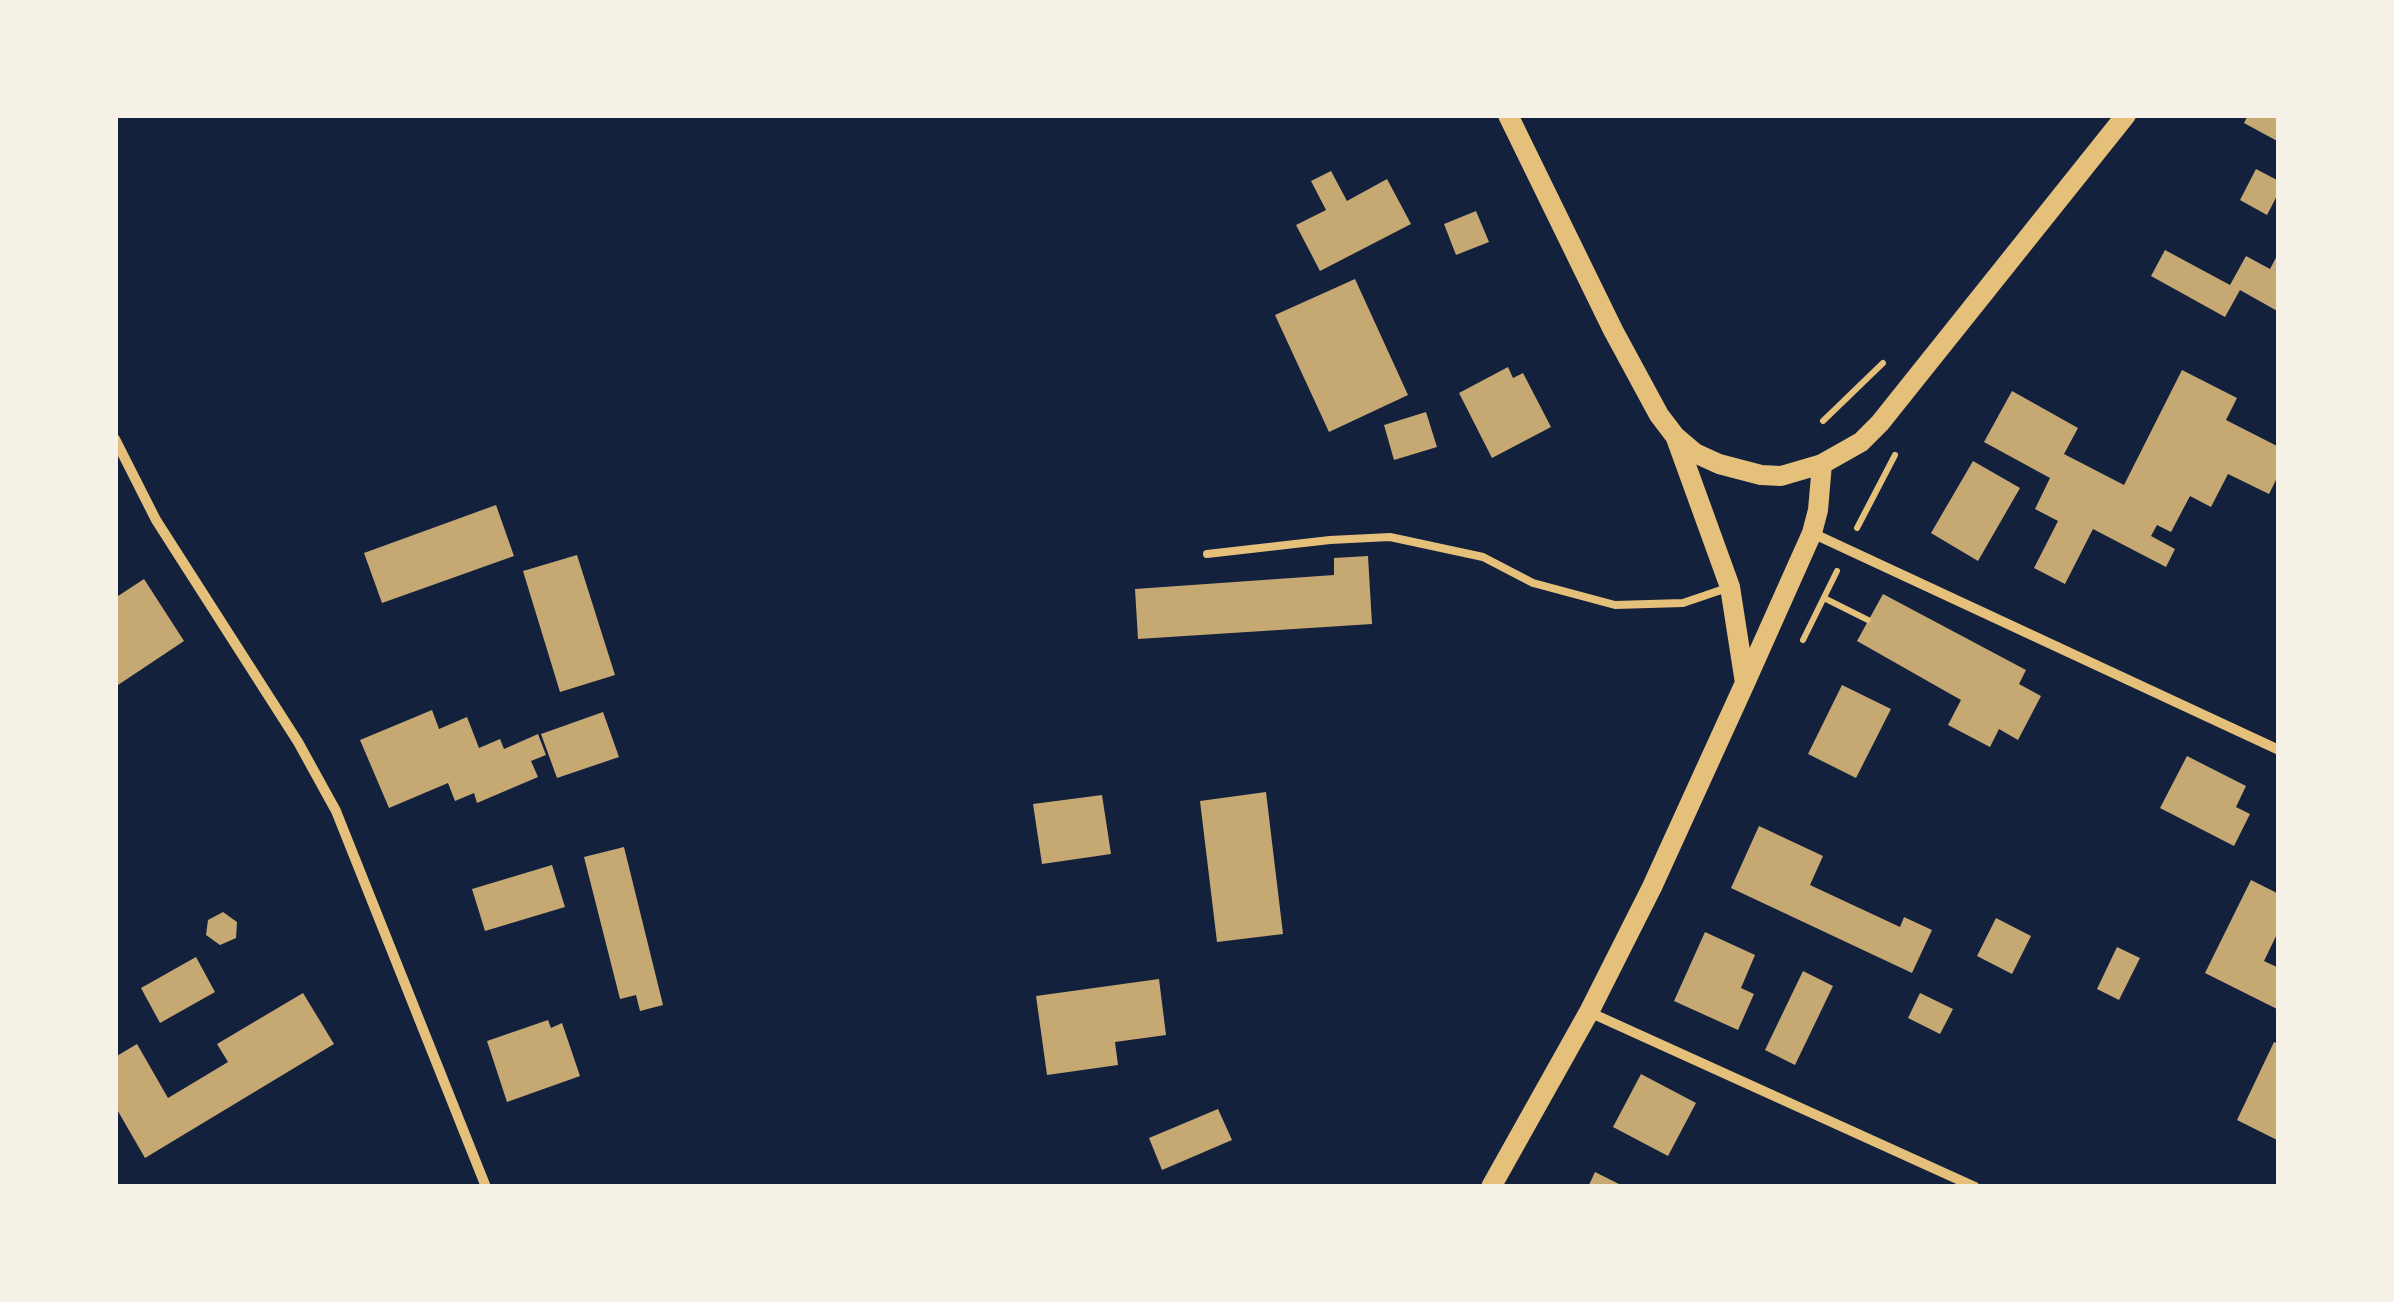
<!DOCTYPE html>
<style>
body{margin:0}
#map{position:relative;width:2394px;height:1302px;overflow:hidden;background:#14213d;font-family:"Source Serif 4",serif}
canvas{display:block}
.frame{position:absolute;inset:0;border:118px solid #f6f1e7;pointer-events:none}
</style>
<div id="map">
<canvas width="2394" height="1302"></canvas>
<div class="frame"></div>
</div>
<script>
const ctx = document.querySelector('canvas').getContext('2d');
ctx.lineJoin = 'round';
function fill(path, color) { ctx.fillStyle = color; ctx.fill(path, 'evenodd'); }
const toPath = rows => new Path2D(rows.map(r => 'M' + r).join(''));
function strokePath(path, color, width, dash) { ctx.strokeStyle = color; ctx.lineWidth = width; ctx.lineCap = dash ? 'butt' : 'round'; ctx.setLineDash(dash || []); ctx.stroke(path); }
fill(toPath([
 [2248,115,2279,115,2279,142,2244,123],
 [2256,169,2279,181,2279,192,2267,215,2240,200],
 [1331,171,1347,201,1387,179,1411,224,1320,271,1296,225,1326,210,1311,181],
 [1476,211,1489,242,1456,255,1444,224],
 [2165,250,2230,285,2246,256,2270,269,2279,252,2279,312,2240,290,2225,317,2151,276],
 [1355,279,1408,395,1329,432,1275,315],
 [1508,367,1513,378,1523,373,1551,427,1492,458,1459,393],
 [2182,370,2237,398,2226,420,2279,447,2279,474,2269,494,2228,474,2211,507,2190,496,2171,532,2157,525,2151,536,2175,549,2166,567,2093,529,2065,584,2034,568,2058,521,2035,509,2050,478,1984,442,2012,391,2078,428,2064,454,2124,485],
 [1426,412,1437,447,1394,460,1384,425],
 [1973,461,2020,488,1978,561,1931,533],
 [496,505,514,556,382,603,364,553],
 [577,555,615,675,560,692,523,571],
 [1368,556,1372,624,1138,639,1135,589,1334,575,1334,558],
 [144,579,184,641,115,687,115,598],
 [1883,594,2026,670,2019,684,2041,696,2018,740,1999,729,1990,747,1948,725,1961,700,1857,641],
 [1842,685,1891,709,1856,778,1808,754],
 [432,710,439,729,467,717,479,748,500,739,504,749,538,734,546,755,531,761,538,777,477,803,474,793,455,801,448,783,389,808,360,740],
 [603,712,619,757,557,778,541,734],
 [2187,756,2246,786,2236,807,2250,814,2234,846,2160,808],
 [1266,792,1283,934,1217,942,1200,801],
 [1102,795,1111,854,1042,864,1033,804],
 [1759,826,1823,856,1810,885,1900,927,1904,917,1932,930,1912,973,1731,888],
 [624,847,663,1005,640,1011,636,995,620,999,584,857],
 [552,865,565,907,485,931,472,889],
 [2251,880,2279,894,2279,930,2264,961,2279,968,2279,1010,2205,973],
 [223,912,237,922,236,938,220,945,206,935,208,920],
 [1996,918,2031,936,2012,974,1977,956],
 [1705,932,1755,955,1741,988,1754,994,1738,1030,1674,1001],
 [2117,947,2140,958,2119,1000,2097,989],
 [196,957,215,992,160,1023,141,988],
 [1803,971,1833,986,1795,1065,1765,1050],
 [1159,979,1166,1035,1115,1042,1118,1065,1047,1075,1036,996],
 [303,993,334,1044,145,1158,115,1106,115,1057,137,1044,168,1098,228,1062,217,1044],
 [1920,993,1953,1009,1940,1034,1908,1018],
 [548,1020,551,1028,562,1023,580,1076,507,1102,487,1041],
 [2274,1042,2279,1044,2279,1141,2237,1120],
 [1641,1074,1696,1103,1668,1156,1613,1127],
 [1218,1109,1232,1140,1162,1170,1149,1138],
 [1595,1172,1625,1187,1588,1187]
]), '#c6a872');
strokePath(toPath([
 [1823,421,1883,363],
 [1857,528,1895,455],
 [1824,598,1868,620],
 [1803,640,1837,571]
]), '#e5c07b', 6);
strokePath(toPath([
 [1207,554,1330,540,1390,537,1483,557,1533,583,1615,605,1683,603,1730,587]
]), '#e5c07b', 8);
strokePath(toPath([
 [115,439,156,520,298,742,336,811,486,1187],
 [1812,533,2279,750],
 [1589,1012,1975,1187]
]), '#e5c07b', 10);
strokePath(toPath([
 [1508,115,1613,330,1659,415,1675,436,1695,453,1719,464,1761,475,1781,476,1822,464,1861,442,1880,423,2126,115],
 [1676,438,1730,587,1745,683],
 [1491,1187,1589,1012,1652,887,1745,683,1812,533,1818,510,1822,464]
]), '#e5c07b', 20);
</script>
